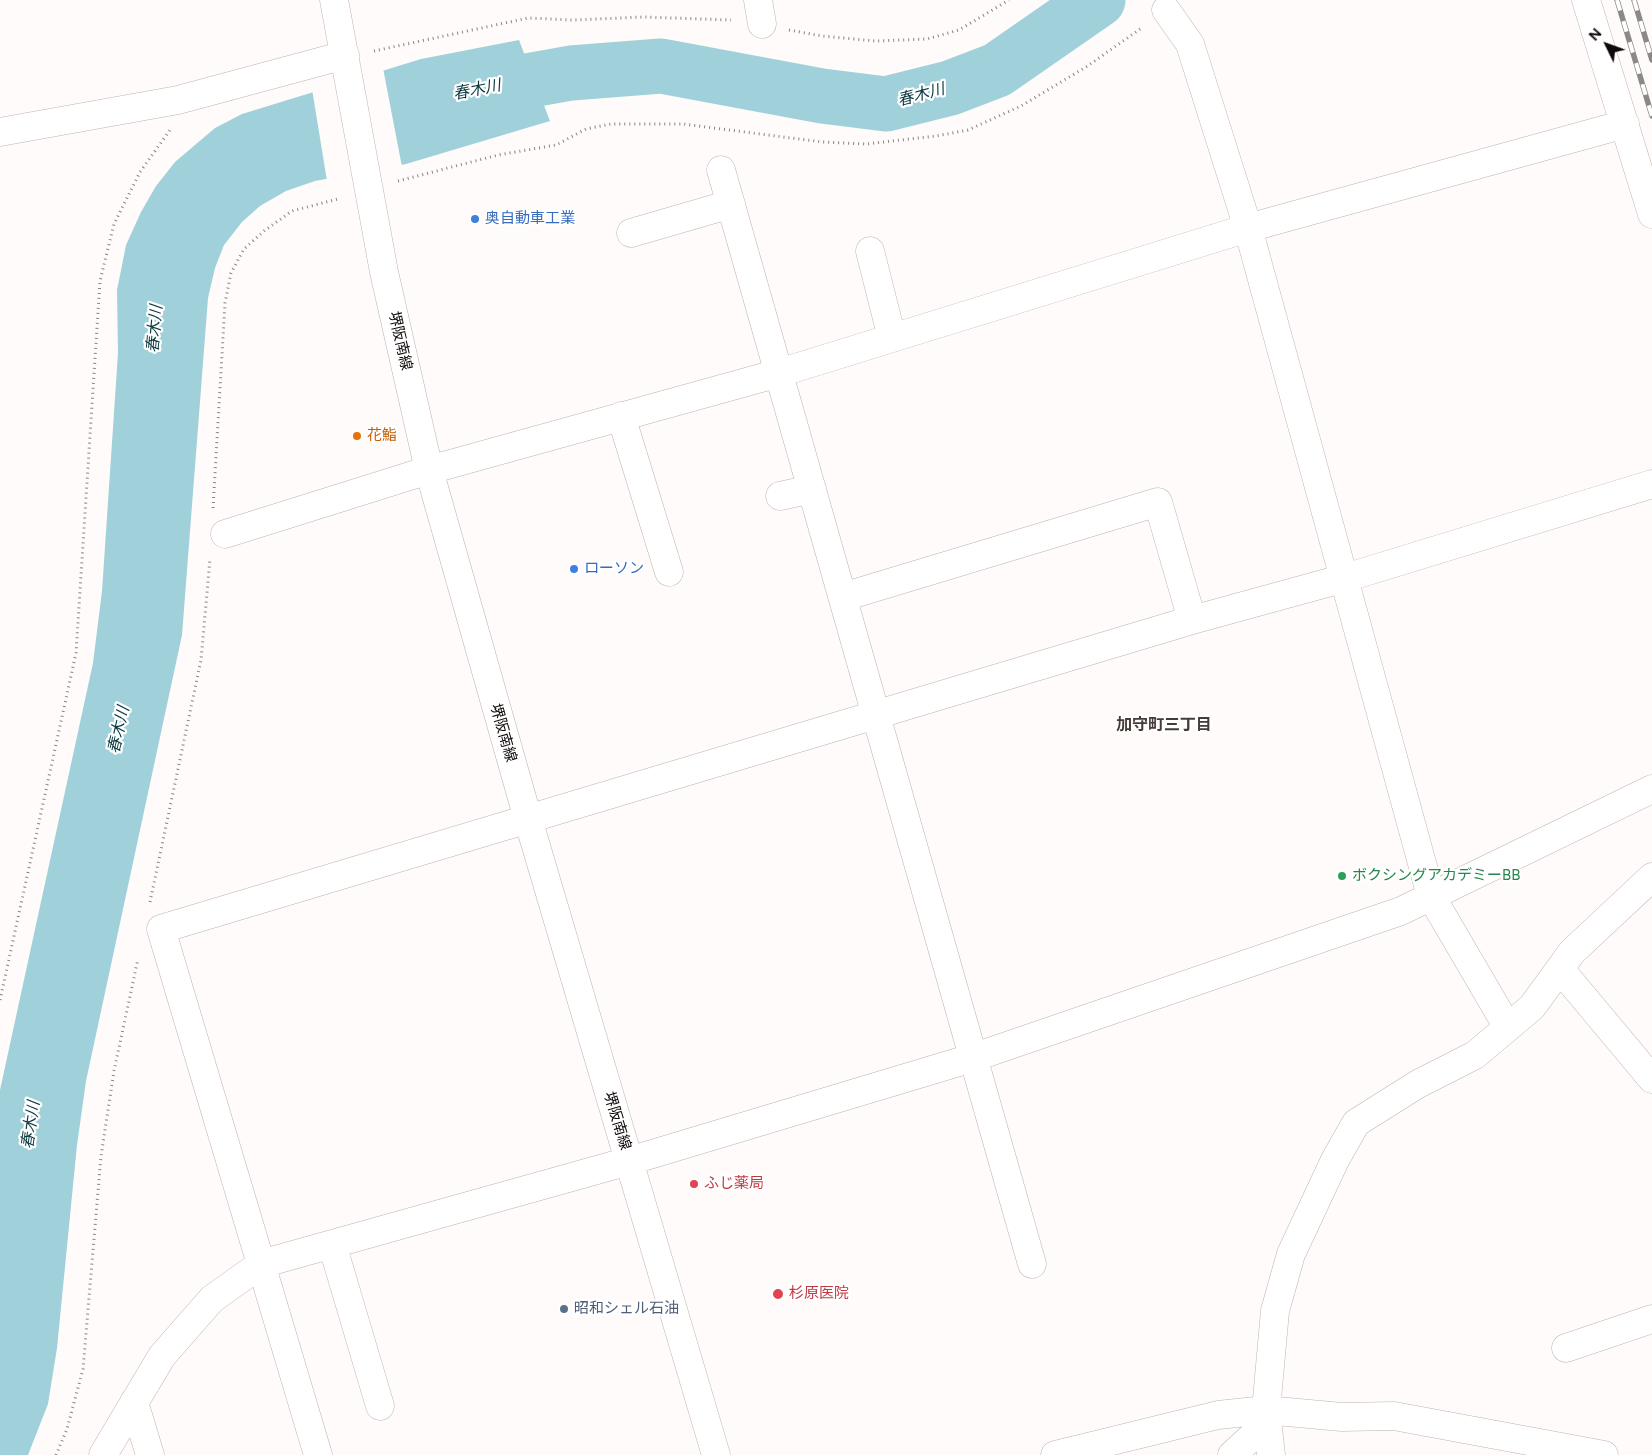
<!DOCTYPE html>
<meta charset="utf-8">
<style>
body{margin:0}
#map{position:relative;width:1652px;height:1455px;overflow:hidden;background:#fefbfa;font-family:Figtree,sans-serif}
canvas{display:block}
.north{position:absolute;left:1582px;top:20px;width:50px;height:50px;-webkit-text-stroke:4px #fff;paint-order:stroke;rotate:312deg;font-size:14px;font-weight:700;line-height:20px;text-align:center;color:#0f0a08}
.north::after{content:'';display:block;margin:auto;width:18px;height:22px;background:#0f0a08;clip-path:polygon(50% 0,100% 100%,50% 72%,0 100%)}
</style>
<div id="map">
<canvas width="1652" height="1455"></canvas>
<div class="north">N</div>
</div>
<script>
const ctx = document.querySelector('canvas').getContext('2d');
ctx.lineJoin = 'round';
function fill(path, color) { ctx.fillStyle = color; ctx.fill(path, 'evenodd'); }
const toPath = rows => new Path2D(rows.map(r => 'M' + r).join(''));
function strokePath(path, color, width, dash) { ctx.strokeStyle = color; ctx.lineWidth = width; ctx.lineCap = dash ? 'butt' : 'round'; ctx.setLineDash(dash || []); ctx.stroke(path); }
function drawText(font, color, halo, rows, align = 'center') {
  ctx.font = font + ' Figtree,"Noto Sans JP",sans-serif'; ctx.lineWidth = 4.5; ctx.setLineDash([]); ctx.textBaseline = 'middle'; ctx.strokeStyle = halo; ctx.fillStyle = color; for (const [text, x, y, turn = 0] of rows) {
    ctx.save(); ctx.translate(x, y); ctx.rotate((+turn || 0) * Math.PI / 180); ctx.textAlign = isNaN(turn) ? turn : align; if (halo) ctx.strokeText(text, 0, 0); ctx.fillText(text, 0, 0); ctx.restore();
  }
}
fill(toPath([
 [519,40,550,121,406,164,315,181,286,191,260,206,242,222,224,245,215,268,208,298,182,635,86,1081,77,1145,57,1348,48,1404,28,1455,0,1455,0,1090,93,663,102,591,118,353,117,290,126,245,141,212,156,186,175,162,215,128,242,114,421,59]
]), '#a0d1da');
fill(toPath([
 [383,68,402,167,327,181,312,89]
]), '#fefbfa');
strokePath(toPath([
 [459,93,571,73,661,66,822,96,886,104,950,88,997,70,1098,0]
]), '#a0d1da', 55);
const minor = toPath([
 [758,0,762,24],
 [1586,0,1652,214],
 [1166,10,1190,44,1248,228,1431,896,1507,1026],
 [0,132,178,100,345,55],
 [721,170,1032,1264],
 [631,233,731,204],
 [870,251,892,338],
 [621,416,669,572],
 [780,496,812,489],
 [225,534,429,470,779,373,1248,228,1625,124],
 [843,597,1158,502,1192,620],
 [1560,969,1652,1079],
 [332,1244,380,1406],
 [1566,1348,1652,1319],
 [134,1402,150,1455],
 [103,1455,162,1356,212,1299,261,1264,629,1161,972,1058,1401,911,1652,789],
 [318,1455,161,929,1192,620,1345,578,1652,484],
 [1055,1455,1218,1415,1266,1410,1342,1417,1394,1416,1604,1455],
 [1232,1455,1268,1422],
 [1271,1455,1266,1410,1275,1311,1291,1254,1335,1160,1356,1123,1418,1084,1475,1055,1532,1007,1572,952,1652,877]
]);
const major = toPath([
 [334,0,384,272,429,470,528,819,716,1455]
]);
strokePath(minor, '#c0b3ad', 29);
strokePath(major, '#c0b3ad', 29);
strokePath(toPath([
 [789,30,822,36,875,41,927,39,959,30,1009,0],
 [374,51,528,18,573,20,644,17,731,20],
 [398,181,498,155,556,145,586,129,611,124,683,124,822,142,866,144,936,136,968,130,1021,106,1086,67,1143,27],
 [213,508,225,303,231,273,244,249,264,231,292,211,338,199],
 [150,902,201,660,210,559],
 [0,1000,76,653,100,281,114,224,140,172,170,130],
 [56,1455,67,1429,83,1369,101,1156,114,1071,138,959]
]), '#888482', 3, [1, 4]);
strokePath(minor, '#fff', 28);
strokePath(major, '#fff', 28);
const rail = toPath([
 [1617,0,1652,116],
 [1634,0,1652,60]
]);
strokePath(rail, '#8c8886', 5.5);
strokePath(rail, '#fff', 4, [11]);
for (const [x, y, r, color] of [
 [475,219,5,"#3f7fe0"],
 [357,436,5,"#e8710a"],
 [574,569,5,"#3f7fe0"],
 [1342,876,5,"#2e9e5b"],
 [694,1184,5,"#e0444e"],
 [778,1294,6,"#e0444e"],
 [564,1309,5,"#5c6f8a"]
]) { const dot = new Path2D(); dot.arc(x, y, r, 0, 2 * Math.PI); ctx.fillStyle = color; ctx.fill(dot); strokePath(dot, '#fff', 2); }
drawText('15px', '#366cbe', '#fff', [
 ["奥自動車工業",485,219],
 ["ローソン",584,569]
], 'left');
drawText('15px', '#0f0a08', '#fff', [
 ["堺阪南線",400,341,77],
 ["堺阪南線",503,733,74],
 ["堺阪南線",617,1121,73]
]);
drawText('15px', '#c56008', '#fff', [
 ["花鮨",367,436]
], 'left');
drawText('15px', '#27864d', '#fff', [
 ["ボクシングアカデミーBB",1352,876]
], 'left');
drawText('15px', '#be3a42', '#fff', [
 ["ふじ薬局",704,1184],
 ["杉原医院",789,1294]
], 'left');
drawText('15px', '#4e5e75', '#fff', [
 ["昭和シェル石油",574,1309]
], 'left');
drawText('italic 16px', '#0b3a41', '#fff', [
 ["春木川",477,90,-11],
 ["春木川",921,95,-15],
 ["春木川",155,329,-85],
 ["春木川",119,730,-77],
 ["春木川",31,1125,-82]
]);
drawText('bold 16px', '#463b36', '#fff', [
 ["加守町三丁目",1164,725]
]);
</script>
